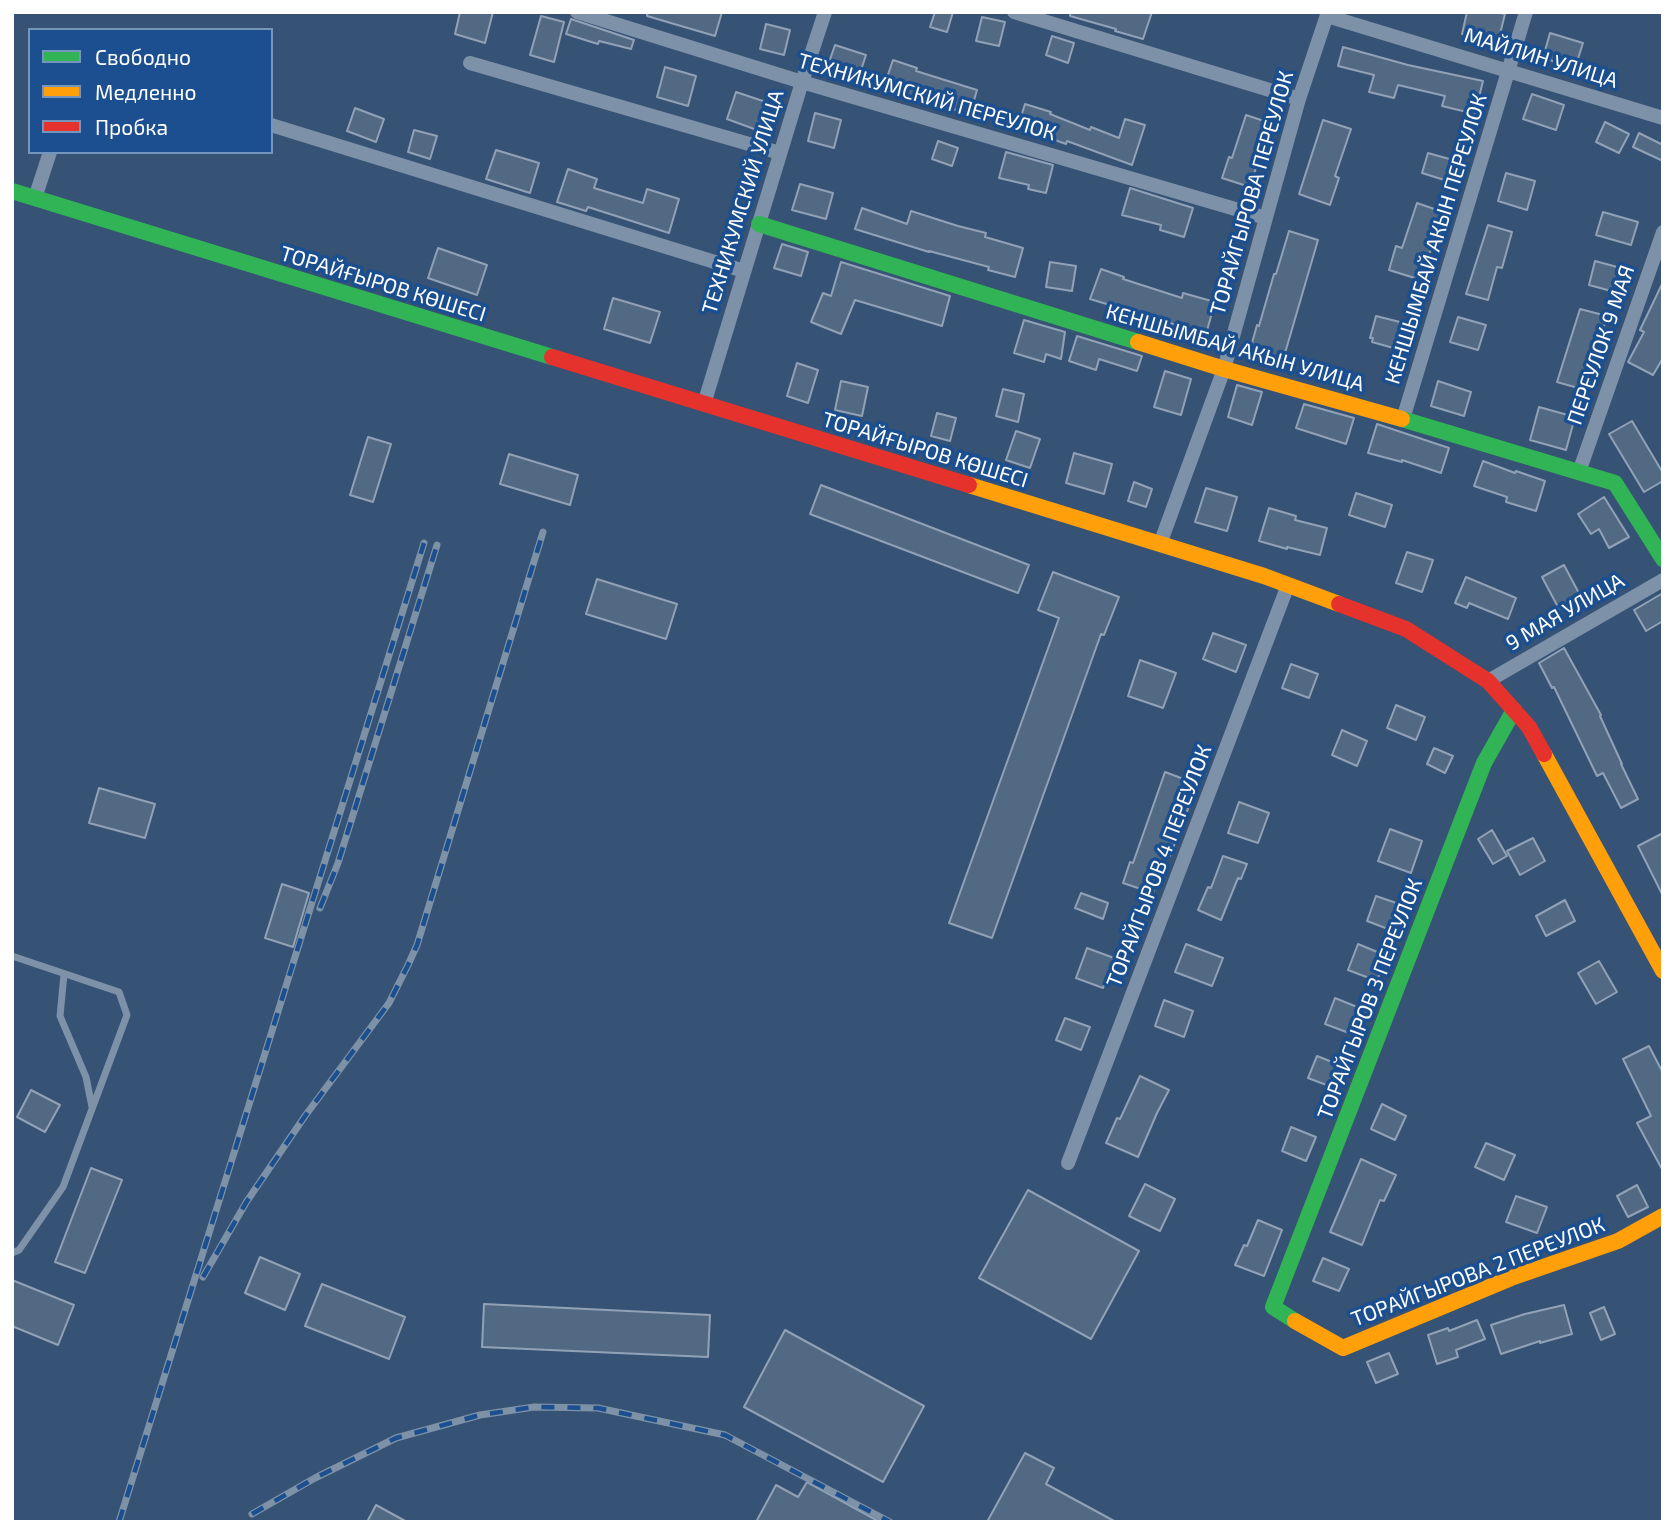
<!DOCTYPE html>
<meta charset="utf-8">
<style>
body{margin:0}
#map{position:relative;width:1675px;height:1534px;overflow:hidden;background:#365274;font-family:"Exo 2",sans-serif}
canvas{display:block}
.frame{position:absolute;inset:0;border:14px solid #fff;pointer-events:none}
.legend{position:absolute;left:28px;top:28px;width:245px;height:126px;box-sizing:border-box;background:#1b4f8f;border:2px solid #7695bc;margin:0;padding:9px 12px;list-style:none;font-size:21px;color:#fff}
.legend li{display:flex;align-items:center;gap:14px;height:35px}
.legend b{width:35px;border:2px solid #7695bc}
</style>
<div id="map">
<canvas width="1675" height="1534"></canvas>
<div class="frame"></div>
<ul class="legend">
<li><b style="height:9px;background:#30b455"></b>Свободно</li>
<li><b style="height:9px;background:#ff9f0a"></b>Медленно</li>
<li><b style="height:9px;background:#e5322d"></b>Пробка</li>
</ul>
</div>
<script>
const ctx = document.querySelector('canvas').getContext('2d');
ctx.lineJoin = 'round';
function fill(path, color) { ctx.fillStyle = color; ctx.fill(path, 'evenodd'); }
const toPath = rows => new Path2D(rows.map(r => 'M' + r).join(''));
function strokePath(path, color, width, dash) { ctx.strokeStyle = color; ctx.lineWidth = width; ctx.lineCap = dash ? 'butt' : 'round'; ctx.setLineDash(dash || []); ctx.stroke(path); }
function drawText(font, color, halo, rows, align = 'center') {
  ctx.font = font + ' "Exo 2",sans-serif'; ctx.lineWidth = 7; ctx.setLineDash([]); ctx.textBaseline = 'middle'; ctx.strokeStyle = halo; ctx.fillStyle = color; for (const [text, x, y, turn = 0] of rows) {
    ctx.save(); ctx.translate(x, y); ctx.rotate((+turn || 0) * Math.PI / 180); ctx.textAlign = isNaN(turn) ? turn : align; if (halo) ctx.strokeText(text, 0, 0); ctx.fillText(text, 0, 0); ctx.restore();
  }
}
const building = toPath([
 [460,12,493,12,485,43,455,34,460,12],
 [647,12,722,12,715,36,647,16,647,12],
 [935,12,953,12,947,32,930,27,935,12],
 [1070,12,1152,12,1143,39,1115,31,1116,29,1070,16,1070,12],
 [1467,12,1496,12,1505,14,1498,42,1462,34,1467,12],
 [541,16,564,22,554,62,530,55,541,16],
 [982,17,1005,22,999,46,976,41,982,17],
 [571,19,634,40,631,49,599,41,598,44,566,34,571,19],
 [766,24,790,30,784,55,760,49,766,24],
 [1550,33,1583,43,1575,68,1543,58,1550,33],
 [1052,36,1074,43,1068,63,1046,55,1052,36],
 [835,45,866,55,857,82,826,71,835,45],
 [1343,47,1408,65,1483,81,1475,114,1442,106,1445,96,1398,85,1394,98,1369,92,1374,75,1338,66,1343,47],
 [893,60,917,68,916,71,977,90,970,114,883,89,893,60],
 [665,67,696,76,688,106,657,97,665,67],
 [736,92,766,102,757,130,727,119,736,92],
 [1532,94,1564,105,1556,130,1523,119,1532,94],
 [1025,104,1051,112,1050,114,1090,130,1091,127,1119,138,1125,119,1145,125,1132,165,1067,141,1066,144,1044,136,1043,137,1017,129,1025,104],
 [355,108,384,119,376,142,347,131,355,108],
 [815,113,841,120,834,148,808,141,815,113],
 [1246,115,1270,123,1250,187,1222,178,1229,157,1232,158,1246,115],
 [1323,120,1351,129,1335,176,1339,178,1330,205,1299,194,1323,120],
 [1605,122,1629,134,1619,153,1596,142,1605,122],
 [414,130,437,136,430,159,408,152,414,130],
 [1639,133,1663,145,1663,161,1633,147,1639,133],
 [938,141,958,148,952,166,932,159,938,141],
 [496,150,539,163,530,193,486,179,496,150],
 [1006,152,1053,165,1046,193,1028,189,1029,185,999,178,1006,152],
 [1428,153,1460,162,1454,183,1422,173,1428,153],
 [568,169,597,179,594,188,643,203,647,189,679,199,669,233,588,207,586,211,557,202,568,169],
 [1506,173,1535,181,1527,210,1498,201,1506,173],
 [800,184,833,193,826,219,792,210,800,184],
 [1130,188,1193,208,1184,237,1160,230,1161,225,1122,215,1130,188],
 [1417,203,1443,212,1421,280,1389,270,1396,246,1402,248,1417,203],
 [862,208,907,224,911,211,958,226,986,233,985,237,1023,248,1015,277,988,270,989,267,929,251,929,252,855,229,862,208],
 [1603,212,1638,222,1631,245,1596,235,1603,212],
 [1488,225,1512,232,1502,268,1497,267,1488,300,1466,294,1488,225],
 [1289,231,1318,240,1283,360,1250,350,1257,325,1259,326,1274,274,1276,274,1289,231],
 [782,244,808,252,801,276,774,268,782,244],
 [438,248,487,265,477,295,428,278,438,248],
 [1595,261,1621,268,1615,292,1589,285,1595,261],
 [841,262,950,296,942,326,855,300,841,334,811,322,823,293,831,296,841,262],
 [1050,262,1076,266,1072,291,1046,287,1050,262],
 [1101,269,1124,277,1123,279,1182,298,1183,293,1215,302,1206,334,1090,299,1101,269],
 [1663,282,1663,358,1653,375,1628,362,1644,332,1640,330,1663,282],
 [613,298,660,312,650,343,604,329,613,298],
 [1580,309,1607,316,1585,390,1557,382,1580,309],
 [1376,316,1404,323,1397,349,1372,342,1373,338,1370,338,1376,316],
 [1458,317,1486,325,1478,350,1450,342,1458,317],
 [1024,320,1065,332,1061,359,1046,354,1044,362,1014,353,1024,320],
 [1077,336,1142,356,1137,371,1099,359,1096,370,1069,361,1077,336],
 [797,363,818,370,808,403,787,396,797,363],
 [1165,371,1191,379,1181,415,1154,407,1165,371],
 [841,381,868,387,862,416,835,410,841,381],
 [1438,381,1471,392,1464,416,1431,406,1438,381],
 [1237,385,1262,392,1252,425,1228,417,1237,385],
 [1003,389,1024,394,1018,422,996,416,1003,389],
 [1304,404,1354,418,1346,444,1296,428,1304,404],
 [1539,407,1575,417,1566,450,1530,440,1539,407],
 [937,413,956,418,950,441,931,436,937,413],
 [1632,421,1663,473,1663,481,1644,492,1609,434,1632,421],
 [1377,424,1449,448,1441,473,1402,460,1402,462,1368,453,1377,424],
 [1016,431,1040,439,1030,468,1006,460,1016,431],
 [368,437,391,444,373,502,350,495,368,437],
 [1074,453,1112,464,1104,494,1066,483,1074,453],
 [509,454,578,475,570,505,500,484,509,454],
 [1483,461,1515,473,1516,471,1545,481,1536,511,1506,502,1507,497,1474,486,1483,461],
 [1134,482,1152,489,1146,507,1128,501,1134,482],
 [821,485,1029,565,1018,593,810,514,821,485],
 [1206,488,1237,497,1227,531,1195,522,1206,488],
 [1356,493,1392,505,1385,527,1349,515,1356,493],
 [1604,497,1629,537,1609,548,1599,529,1591,534,1578,514,1604,497],
 [1269,508,1296,516,1295,520,1327,528,1320,555,1287,547,1287,549,1259,541,1269,508],
 [1407,552,1433,560,1422,592,1396,583,1407,552],
 [1564,565,1581,597,1559,609,1542,577,1564,565],
 [1053,572,1119,597,1104,635,1101,634,992,938,949,923,1059,618,1038,610,1053,572],
 [1466,577,1516,598,1508,619,1469,603,1467,608,1455,603,1466,577],
 [597,579,677,604,666,639,586,614,597,579],
 [1663,593,1663,621,1646,631,1634,610,1663,593],
 [1213,633,1246,645,1236,672,1203,659,1213,633],
 [1564,648,1601,715,1600,716,1622,764,1621,764,1638,799,1621,808,1603,773,1597,776,1554,687,1552,688,1539,663,1564,648],
 [1140,660,1176,673,1163,708,1128,696,1140,660],
 [1291,664,1318,674,1309,698,1282,688,1291,664],
 [1396,705,1425,717,1416,740,1387,728,1396,705],
 [1342,730,1367,741,1357,766,1332,755,1342,730],
 [1434,748,1453,756,1445,773,1427,764,1434,748],
 [1165,772,1197,784,1185,817,1174,814,1167,835,1177,838,1170,856,1166,854,1153,893,1123,883,1130,862,1133,863,1165,772],
 [99,788,155,804,145,838,89,823,99,788],
 [1239,802,1269,813,1258,843,1228,833,1239,802],
 [1390,829,1422,841,1411,873,1378,861,1390,829],
 [1492,830,1507,856,1493,864,1478,839,1492,830],
 [1663,833,1663,896,1638,846,1663,833],
 [1533,838,1545,861,1520,875,1507,851,1533,838],
 [1223,856,1247,864,1241,879,1238,878,1221,920,1198,910,1208,887,1211,888,1223,856],
 [282,884,309,893,293,947,265,938,282,884],
 [1081,893,1108,903,1103,919,1075,908,1081,893],
 [1376,896,1405,906,1396,932,1367,921,1376,896],
 [1565,900,1575,921,1546,936,1536,916,1565,900],
 [1186,944,1223,958,1212,986,1175,972,1186,944],
 [1358,944,1387,956,1377,981,1348,970,1358,944],
 [1087,948,1114,958,1103,988,1076,978,1087,948],
 [1599,961,1617,992,1596,1004,1578,973,1599,961],
 [1335,998,1367,1011,1357,1036,1325,1024,1335,998],
 [1164,1000,1193,1011,1184,1037,1155,1026,1164,1000],
 [1065,1018,1090,1027,1081,1050,1056,1040,1065,1018],
 [1649,1046,1663,1073,1663,1171,1637,1123,1651,1116,1623,1059,1649,1046],
 [1317,1056,1345,1067,1337,1089,1308,1078,1317,1056],
 [1140,1076,1169,1090,1157,1113,1138,1157,1106,1143,1117,1118,1120,1119,1140,1076],
 [31,1090,60,1105,45,1132,17,1117,31,1090],
 [1382,1104,1406,1116,1395,1140,1371,1129,1382,1104],
 [1291,1127,1316,1137,1306,1161,1282,1151,1291,1127],
 [1486,1143,1515,1155,1504,1180,1475,1167,1486,1143],
 [1361,1159,1396,1175,1384,1201,1380,1200,1362,1245,1330,1232,1361,1159],
 [91,1168,122,1180,85,1273,55,1262,91,1168],
 [1145,1184,1175,1199,1160,1231,1129,1216,1145,1184],
 [1637,1185,1648,1207,1628,1217,1617,1196,1637,1185],
 [1028,1190,1139,1251,1091,1339,979,1278,1028,1190],
 [1516,1196,1547,1207,1537,1233,1506,1222,1516,1196],
 [1258,1220,1282,1230,1264,1276,1235,1265,1244,1245,1247,1246,1258,1220],
 [260,1257,300,1274,285,1310,245,1293,260,1257],
 [1323,1258,1349,1269,1339,1291,1313,1281,1323,1258],
 [12,1280,74,1305,58,1345,12,1326,12,1280],
 [322,1284,405,1317,389,1359,305,1326,322,1284],
 [484,1304,710,1315,708,1357,482,1347,484,1304],
 [1564,1305,1572,1334,1540,1343,1540,1341,1501,1354,1491,1325,1525,1314,1564,1305],
 [1604,1307,1615,1334,1601,1340,1590,1313,1604,1307],
 [1477,1320,1485,1339,1456,1350,1458,1357,1437,1364,1428,1335,1448,1328,1449,1331,1477,1320],
 [785,1330,924,1406,883,1482,744,1407,785,1330],
 [1389,1353,1398,1374,1376,1383,1367,1362,1389,1353],
 [1025,1453,1054,1468,1046,1484,1116,1522,987,1522,1025,1453],
 [807,1482,880,1522,756,1522,776,1485,798,1497,807,1482],
 [376,1505,407,1522,367,1522,376,1505]
]);
fill(building, '#526984');
strokePath(building, '#92a2b6', 2);
strokePath(toPath([
 [12,956,119,992,127,1015,63,1187,19,1250,12,1253],
 [64,974,60,1016,86,1077,92,1107]
]), '#7d92a8', 7);
strokePath(toPath([
 [577,12,802,82,1266,218],
 [1014,12,1299,99],
 [1327,16,1663,118],
 [470,63,780,153],
 [271,125,744,271],
 [35,198,50,152],
 [704,404,802,82,825,12],
 [1403,419,1526,12],
 [1579,472,1663,232],
 [1160,544,1224,369,1299,99,1328,12],
 [1488,681,1663,580],
 [1068,1163,1288,585]
]), '#7d92a8', 14);
strokePath(toPath([
 [12,191,552,357],
 [759,224,1138,342],
 [1402,419,1615,483,1663,559],
 [1295,1321,1273,1307,1484,763,1514,710]
]), '#30b455', 16);
strokePath(toPath([
 [1138,342,1224,369,1402,419],
 [969,485,1264,576,1339,604],
 [1544,754,1663,971],
 [1295,1321,1343,1348,1511,1278,1618,1241,1663,1216]
]), '#ff9f0a', 16);
strokePath(toPath([
 [552,357,969,485],
 [1339,604,1406,629,1488,681,1529,727,1544,754]
]), '#e5322d', 16);
const rail = toPath([
 [320,908,338,863,437,545],
 [203,1277,247,1201,305,1116,389,1003,408,965,417,945,543,532],
 [252,1514,315,1478,396,1438,480,1415,534,1407,598,1408,725,1435,890,1522],
 [119,1522,424,543]
]);
strokePath(rail, '#7e92a7', 7);
strokePath(rail, '#1b4f8f', 4.5, [13]);
drawText('21px', '#fff', '#1b4f8f', [
 ["МАЙЛИН УЛИЦА",1541,58,17],
 ["ТЕХНИКУМСКИЙ ПЕРЕУЛОК",927,97,16],
 ["ТОРАЙГЫРОВА ПЕРЕУЛОК",1252,193,-74],
 ["ТЕХНИКУМСКИЙ УЛИЦА",743,202,-73],
 ["КЕНШЫМБАЙ АКЫН ПЕРЕУЛОК",1436,239,-73],
 ["ТОРАЙҒЫРОВ КӨШЕСІ",383,284,17],
 ["ПЕРЕУЛОК 9 МАЯ",1601,345,-71],
 ["КЕНШЫМБАЙ АКЫН УЛИЦА",1235,348,16],
 ["ТОРАЙҒЫРОВ КӨШЕСІ",925,450,17],
 ["9 МАЯ УЛИЦА",1565,612,-30],
 ["ТОРАЙГЫРОВ 4 ПЕРЕУЛОК",1159,866,-69],
 ["ТОРАЙГЫРОВ 3 ПЕРЕУЛОК",1370,999,-69],
 ["ТОРАЙГЫРОВА 2 ПЕРЕУЛОК",1478,1272,-21]
]);
</script>
